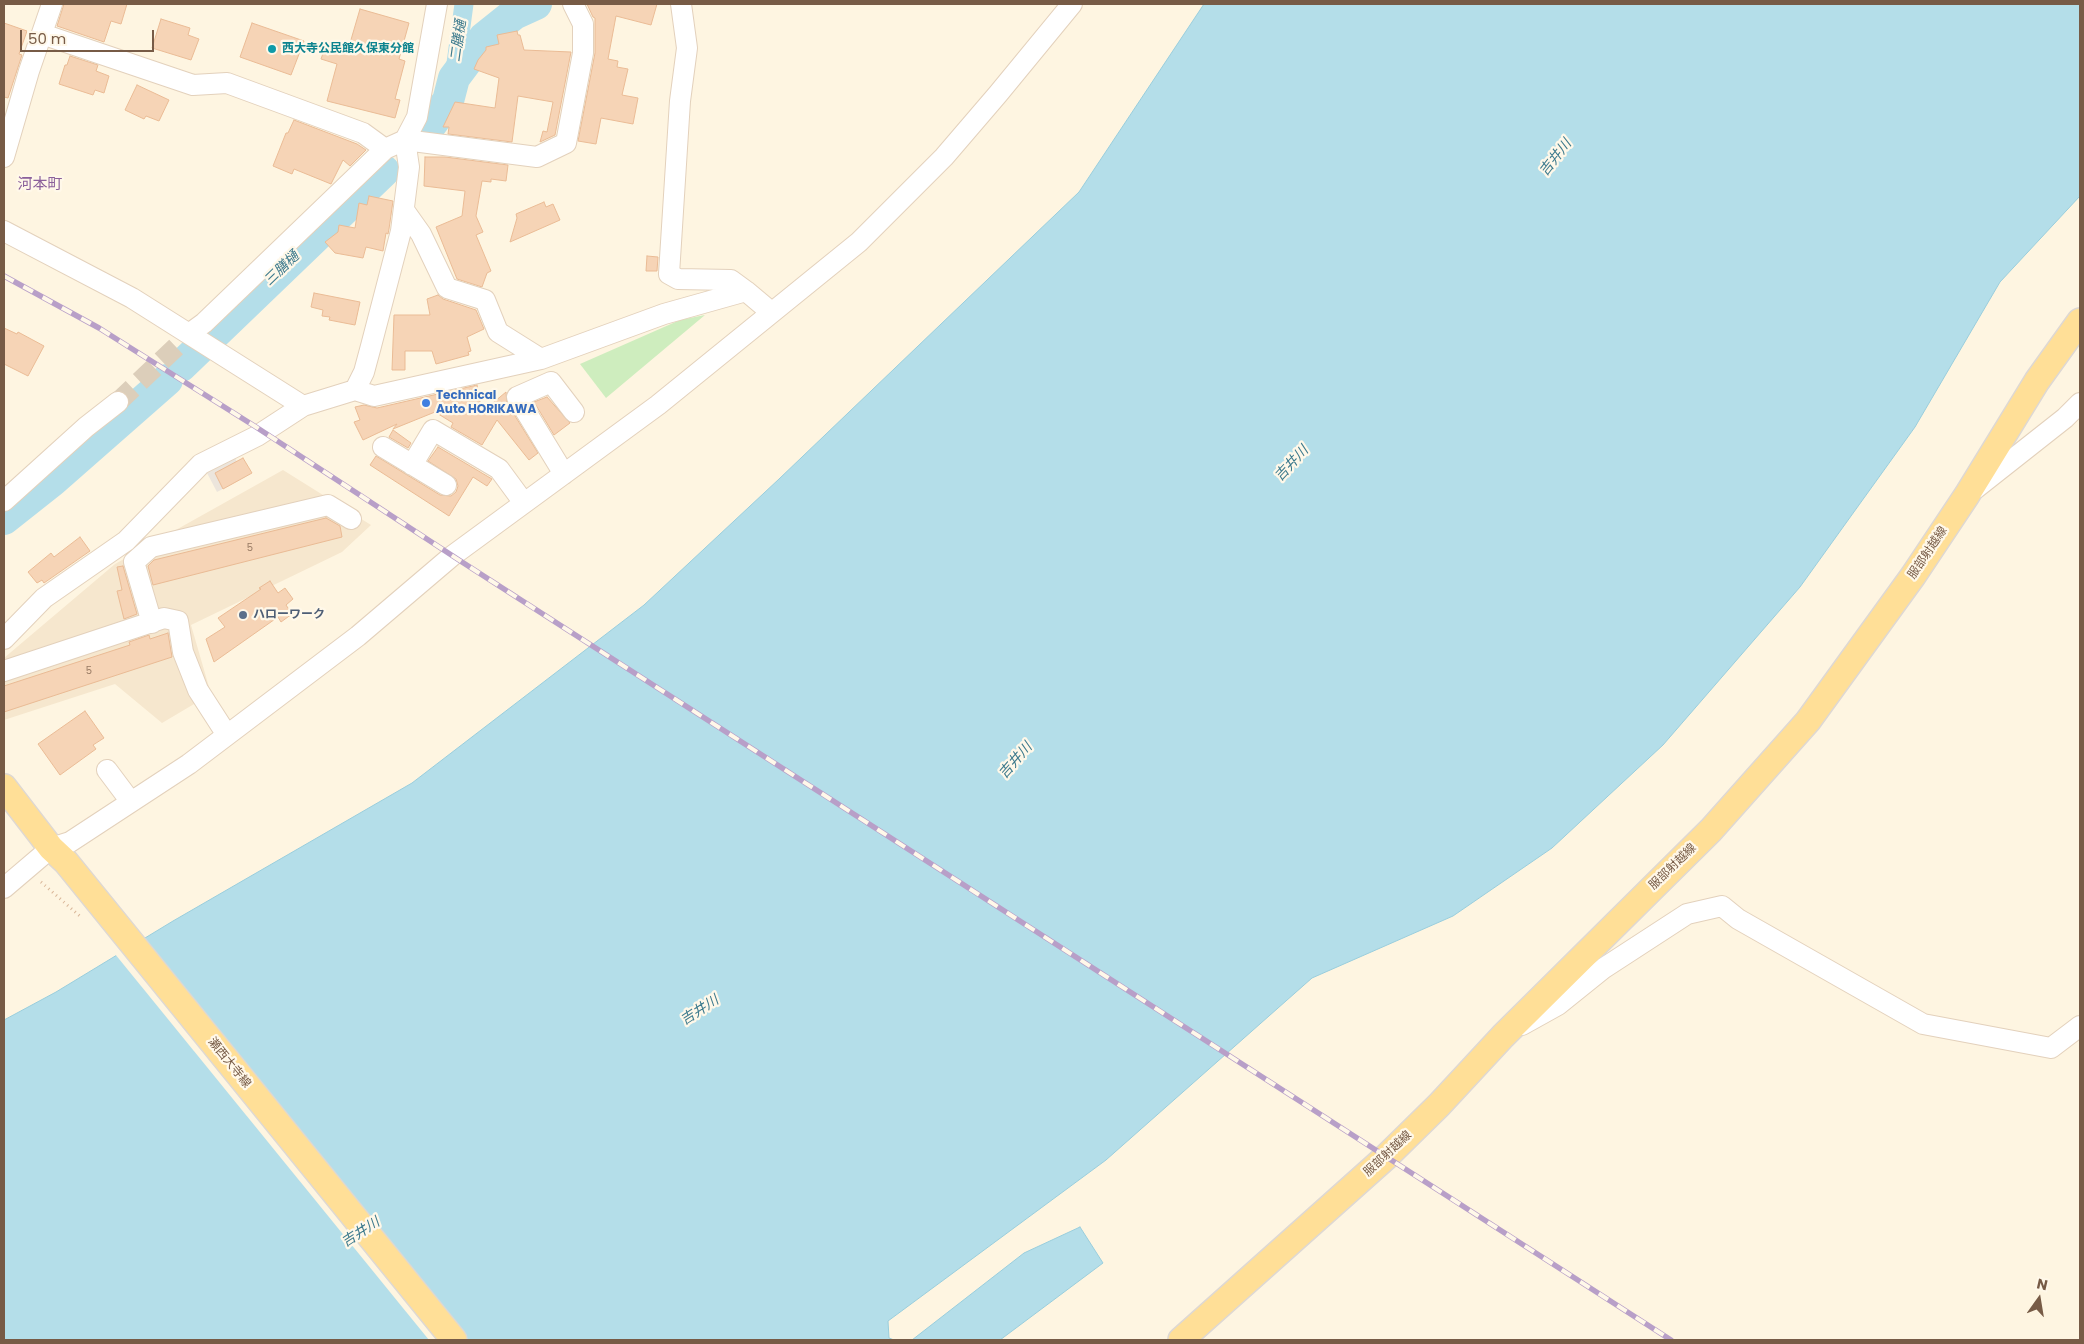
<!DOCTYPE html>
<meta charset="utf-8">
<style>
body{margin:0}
#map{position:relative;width:2084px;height:1344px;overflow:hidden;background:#fef5e1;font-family:Poppins,sans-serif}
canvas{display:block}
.frame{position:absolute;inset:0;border:5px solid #775b46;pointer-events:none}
.north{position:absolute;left:2014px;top:1274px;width:50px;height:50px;-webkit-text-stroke:4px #fff8e9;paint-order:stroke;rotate:13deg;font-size:14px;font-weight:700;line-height:20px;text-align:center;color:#775b46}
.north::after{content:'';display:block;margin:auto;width:18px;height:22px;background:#775b46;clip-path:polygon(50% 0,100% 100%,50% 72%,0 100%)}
.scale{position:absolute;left:20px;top:30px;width:134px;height:22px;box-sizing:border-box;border:2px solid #775b46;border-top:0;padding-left:6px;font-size:15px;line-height:18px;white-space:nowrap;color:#775b46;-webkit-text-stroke:4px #fff8e9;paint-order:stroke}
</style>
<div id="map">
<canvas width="2084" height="1344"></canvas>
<div class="frame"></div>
<div class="north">N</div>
<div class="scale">50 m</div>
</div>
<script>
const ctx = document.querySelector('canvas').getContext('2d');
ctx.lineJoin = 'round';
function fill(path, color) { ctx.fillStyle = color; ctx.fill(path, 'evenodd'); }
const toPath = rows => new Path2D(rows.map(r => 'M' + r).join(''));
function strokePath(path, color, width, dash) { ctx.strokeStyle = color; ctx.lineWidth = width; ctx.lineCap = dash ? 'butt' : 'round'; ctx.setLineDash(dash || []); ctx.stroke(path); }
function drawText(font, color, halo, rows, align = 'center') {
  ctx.font = font + ' Poppins,"Noto Sans JP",sans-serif'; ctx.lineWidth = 4.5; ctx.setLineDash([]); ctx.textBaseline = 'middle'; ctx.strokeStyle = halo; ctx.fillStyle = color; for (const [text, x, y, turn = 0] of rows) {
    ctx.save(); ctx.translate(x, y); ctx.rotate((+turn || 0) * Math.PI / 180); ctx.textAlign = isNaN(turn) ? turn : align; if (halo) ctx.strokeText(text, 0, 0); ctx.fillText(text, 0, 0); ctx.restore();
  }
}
fill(toPath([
 [283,470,371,525,342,552,191,625,211,694,162,723,115,684,4,720,4,658,115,564]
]), '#f6e7ce');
fill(toPath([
 [235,458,245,477,217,492,207,473]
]), '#ece5dc');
fill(toPath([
 [705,315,606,398,580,364,680,320]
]), '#ceedbe');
const water = toPath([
 [1204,4,2080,4,2080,196,2000,282,1915,427,1800,587,1663,745,1552,848,1453,916,1312,978,1106,1160,888,1321,889,1338,894,1340,4,1340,4,1020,56,992,173,921,412,783,644,605,779,479,1079,192,1204,4],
 [1080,1227,1103,1263,1000,1340,912,1340,1024,1253,1080,1227]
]);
fill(water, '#b4dee9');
strokePath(water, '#99cddc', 1);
fill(toPath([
 [140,938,467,1340,429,1340,115,954]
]), '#fef5e1');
strokePath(toPath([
 [454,78,464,4]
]), '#b4dee9', 19);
strokePath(toPath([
 [424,134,448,101,454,78,484,38,514,14,536,4],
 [181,366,384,171],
 [4,519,52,481,167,380]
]), '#b4dee9', 32);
const building = toPath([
 [64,4,127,4,121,24,111,21,104,42,57,26,64,4],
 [587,4,657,4,651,25,616,16,608,59,618,61,617,67,628,69,622,95,638,98,633,124,601,118,596,144,578,141,595,53,595,18,593,17,587,4],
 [360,9,409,23,399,59,405,61,395,99,400,100,395,118,327,101,337,64,321,59,327,42,348,50,360,9],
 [161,19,190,28,188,35,199,39,191,60,152,48,161,19],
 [4,23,27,31,19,54,22,55,8,98,4,97,4,23],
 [252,23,304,41,291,75,240,57,252,23],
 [517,31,518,35,520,35,524,50,571,52,555,135,540,142,543,131,547,132,553,102,518,96,512,142,448,134,449,127,443,127,455,102,495,108,499,78,474,69,478,60,486,50,486,47,499,44,497,35,517,31],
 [70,56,98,65,96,71,109,76,104,93,95,90,93,95,59,84,65,65,67,65,70,56],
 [137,85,169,100,159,121,146,116,144,119,125,110,137,85],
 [294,120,357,144,366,150,350,166,343,160,331,184,294,169,292,174,273,166,286,133,288,133,294,120],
 [425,157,445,157,508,165,506,181,491,179,491,182,482,181,476,216,483,232,476,235,491,271,487,273,482,287,457,279,436,227,462,216,465,191,424,186,425,157],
 [369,196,393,201,389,229,388,234,386,233,383,251,366,247,363,258,335,253,325,242,338,232,339,225,355,228,359,203,367,205,369,196],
 [544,202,546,207,553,204,560,220,510,242,517,218,516,214,544,202],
 [647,256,658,257,657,271,646,271,647,256],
 [314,293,360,302,355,325,329,320,330,317,322,316,323,310,311,307,314,293],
 [438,295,443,299,476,310,484,329,467,337,471,351,468,352,469,355,436,364,432,351,405,351,405,370,392,370,394,315,430,315,427,299,438,295],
 [4,328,17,334,18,332,44,346,28,376,4,364,4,328],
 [477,385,482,412,506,392,507,403,538,453,529,460,497,420,482,445,451,427,453,423,435,412,393,429,397,424,363,440,354,422,360,420,355,407,364,405,377,408,477,385],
 [547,397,570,423,554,435,534,402,547,397],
 [393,430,411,443,408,448,389,437,393,430],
 [438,447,492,479,487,486,473,477,449,516,370,465,376,456,440,495,451,496,456,492,458,486,456,479,428,461,438,447],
 [243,458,252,473,223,489,215,473,243,458],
 [326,518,340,526,342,537,153,585,148,566,154,560,326,518],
 [80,537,90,551,44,583,42,580,37,583,28,572,51,553,54,557,80,537],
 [123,566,137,614,124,619,117,591,122,590,117,567,123,566],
 [270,581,278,593,285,588,293,599,286,605,292,614,281,622,278,617,214,662,206,639,225,627,218,618,261,589,259,588,270,581],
 [168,633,172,657,4,712,4,686,130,645,129,642,149,635,150,639,168,633],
 [85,711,104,738,93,745,96,749,60,775,38,744,85,711]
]);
fill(building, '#f6d4b6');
strokePath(building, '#eabb95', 1);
strokePath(toPath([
 [118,402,193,331]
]), '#dcceba', 20, [20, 10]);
const minor = toPath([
 [681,4,687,48,680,101,669,274,678,279,731,280,746,291],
 [42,34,193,85,227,83,363,133,385,149],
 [4,157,29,71,52,4],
 [404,210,421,234,447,288,485,300,498,332,541,359],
 [4,231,132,298,303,406],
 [193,331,204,323,385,149,405,140,537,157,566,143,583,53,583,24,573,4],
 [355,390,374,396,541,359,664,314,746,291,771,312],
 [383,447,446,485],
 [412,465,433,430,499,469,524,503],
 [564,474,517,397,551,382,574,412],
 [1975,489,2065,418,2080,403],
 [4,501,86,427,118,402],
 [152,623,134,562,151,547,328,505,351,519],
 [4,639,44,598,126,541,201,464,257,436,303,406,355,390,364,372,371,346,401,231,409,167,405,140,417,117,437,4],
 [4,671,164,618,178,621,183,652,198,690,227,735],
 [107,770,131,802],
 [4,888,51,848,70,842,189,764,358,636,452,556,658,405,859,242,944,157,998,94,1072,4],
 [1522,1025,1558,1005,1604,968,1687,914,1722,906,1738,919,1923,1024,2051,1048,2080,1026]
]);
const major = toPath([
 [4,787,51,848,66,862,454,1340],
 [1181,1340,1386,1157,1439,1105,1503,1036,1711,830,1808,721,1913,576,1967,495,2037,381,2080,321]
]);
strokePath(minor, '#e3d1bc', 22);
strokePath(major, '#ded8d3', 28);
strokePath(toPath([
 [41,882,82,918]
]), '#dab799', 3, [1, 4]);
strokePath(minor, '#fff', 20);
strokePath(major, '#ffdf97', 25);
const rail = toPath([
 [4,276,99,328,256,427,462,562,1671,1340]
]);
strokePath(rail, '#b89fc8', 5.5);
strokePath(rail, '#fff8e9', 4, [11]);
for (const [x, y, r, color] of [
 [272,49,5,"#0f9aa8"],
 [426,403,5,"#3f7fe0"],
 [243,615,5,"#5c6f8a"]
]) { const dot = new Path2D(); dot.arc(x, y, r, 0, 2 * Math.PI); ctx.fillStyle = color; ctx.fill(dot); strokePath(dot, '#fff8e9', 2); }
drawText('10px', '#977962', null, [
 ["5",250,548],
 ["5",89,671]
]);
drawText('bold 12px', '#0d838f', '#fff8e9', [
 ["西大寺公民館久保東分館",282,49]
], 'left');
drawText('bold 12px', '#366cbe', '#fff8e9', [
 ["Technical",436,396],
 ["Auto HORIKAWA",436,410]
], 'left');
drawText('12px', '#775b46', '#fff8e9', [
 ["服部射越線",1928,553,-56],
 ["服部射越線",1673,867,-44],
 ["瀬西大寺線",229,1063,51],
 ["服部射越線",1388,1154,-43]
]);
drawText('bold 12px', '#4e5e75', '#fff8e9', [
 ["ハローワーク",253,615]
], 'left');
drawText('italic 14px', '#3d7a8d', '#fff8e9', [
 ["二膳樋",459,41,-82],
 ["吉井川",1556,158,-52],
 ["三膳樋",282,269,-44],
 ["吉井川",1292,464,-47],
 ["吉井川",1016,761,-49],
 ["吉井川",700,1011,-33],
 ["吉井川",361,1233,-33]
]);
drawText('15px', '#8b609b', '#fff8e9', [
 ["河本町",40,185]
]);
</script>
